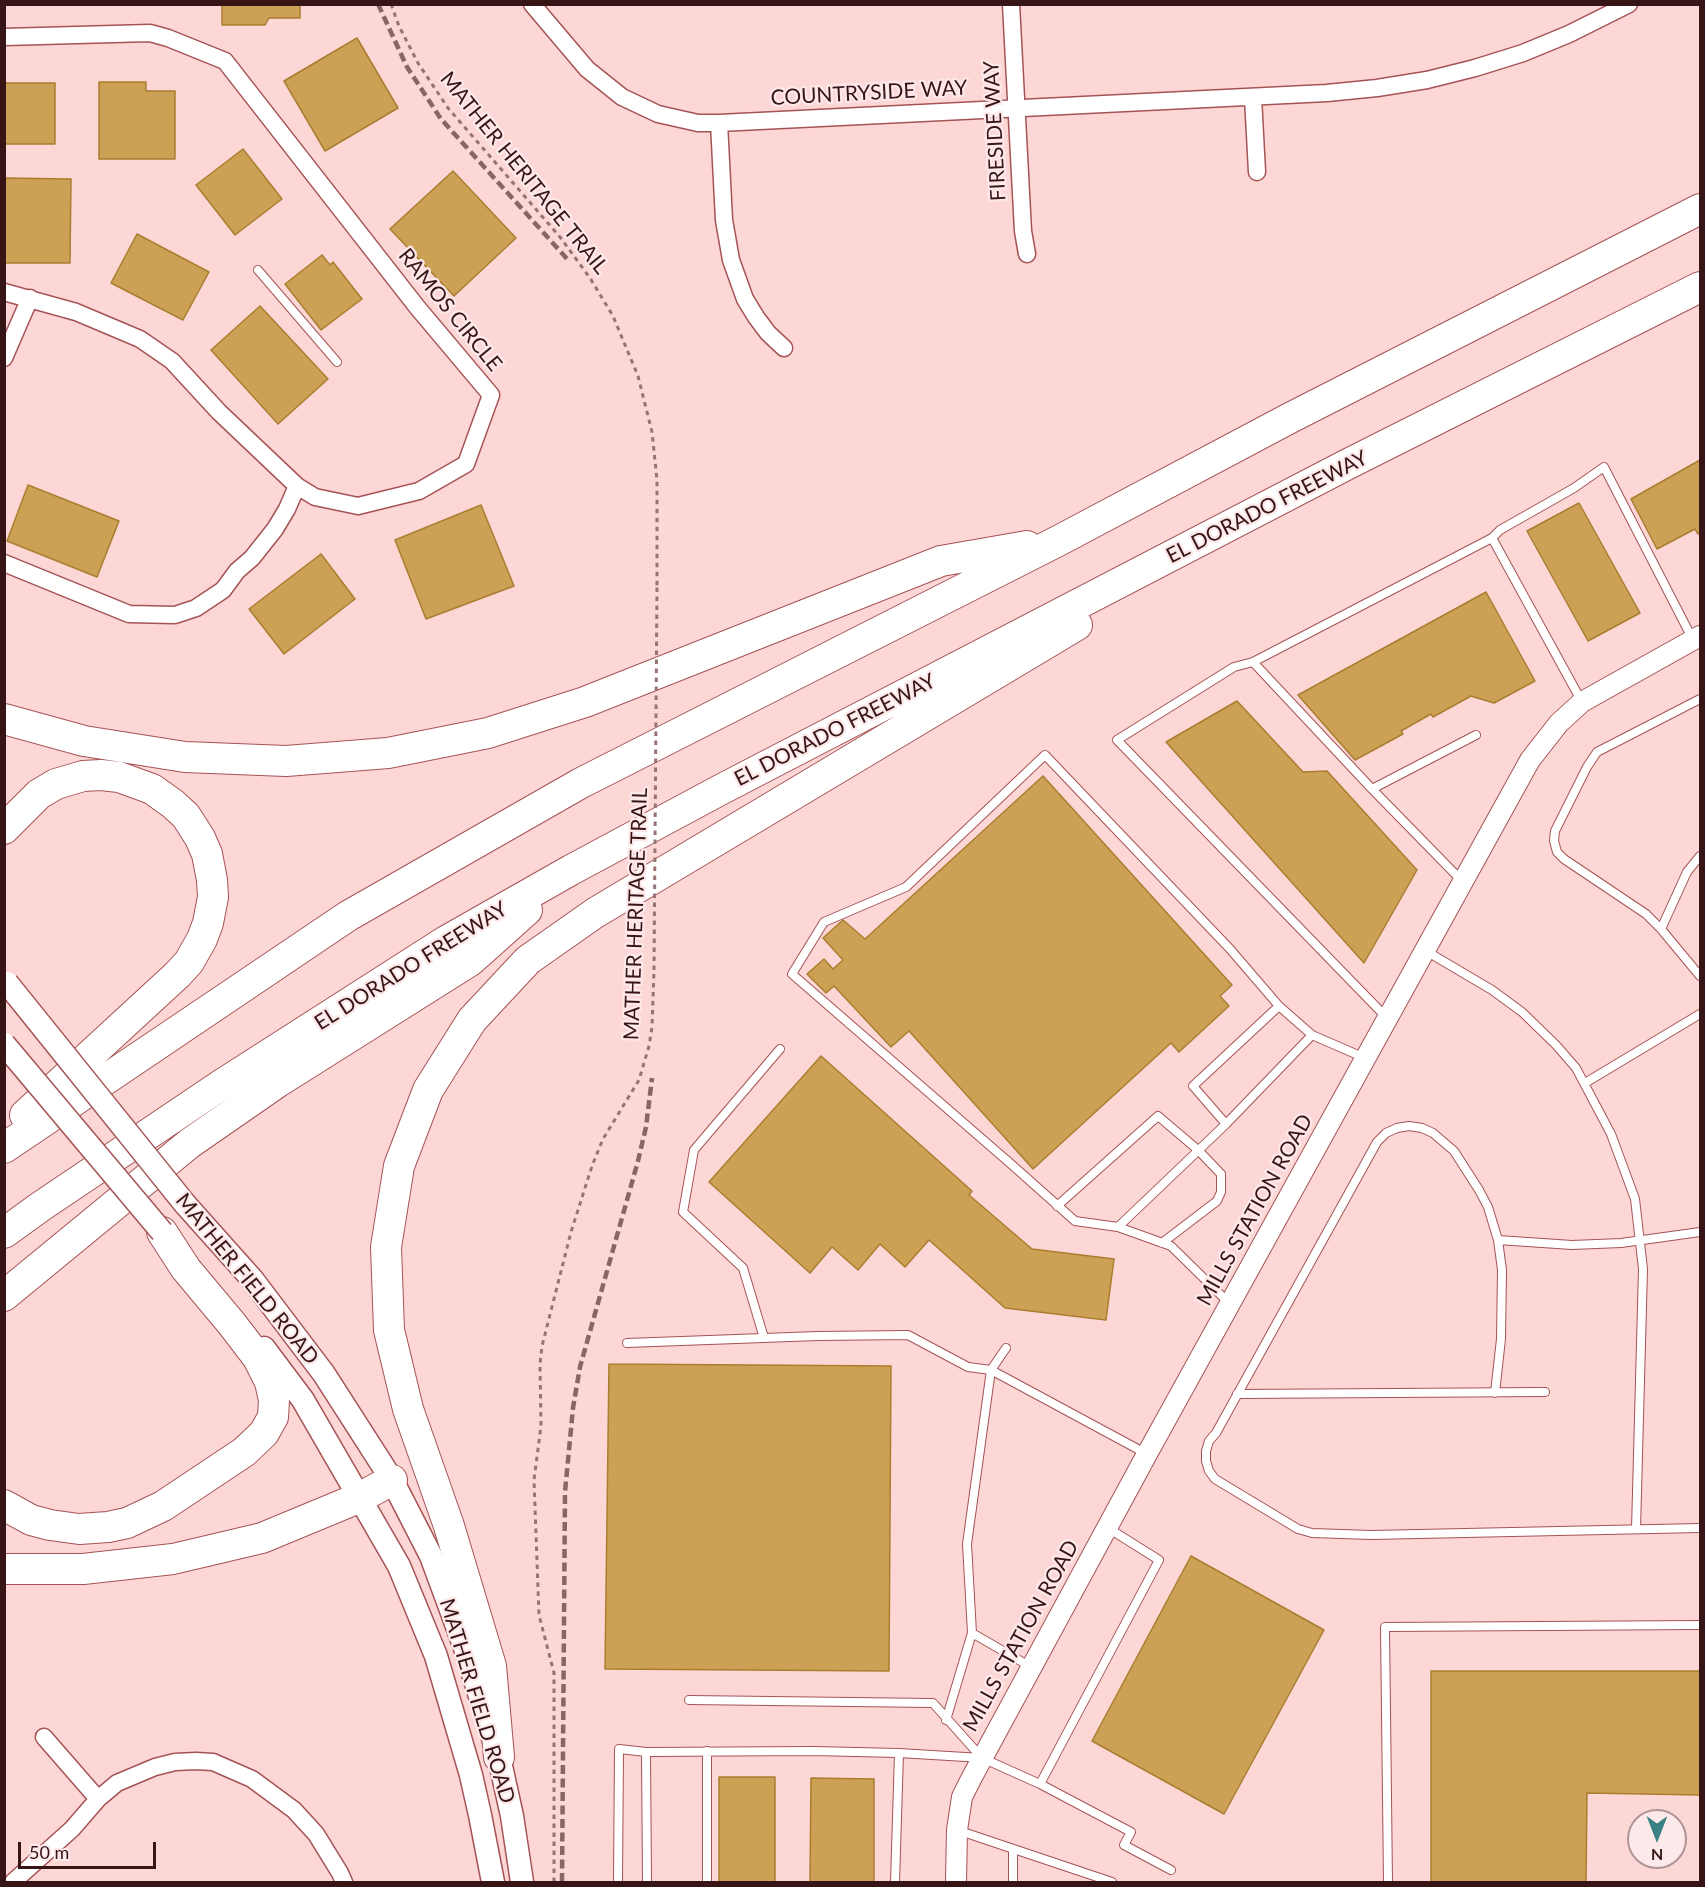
<!DOCTYPE html>
<style>
body{margin:0}
#map{position:relative;width:1705px;height:1887px;overflow:hidden;background:#fdd7d6;font-family:Lato,sans-serif}
canvas{display:block}
.frame{position:absolute;inset:0;border:6px solid #371517;pointer-events:none}
.north{position:absolute;left:1627px;top:1809px;width:60px;height:60px;box-sizing:border-box;background:#fde9e9;border:2px solid #ae9495;border-radius:50%;rotate:180deg;font-size:16px;font-weight:700;line-height:24px;text-align:center;color:#371517}
.north::after{content:'';display:block;margin:auto;width:21px;height:27px;background:#388184;clip-path:polygon(50% 0,100% 100%,50% 72%,0 100%)}
.scale{position:absolute;left:18px;top:1842px;width:138px;height:27px;box-sizing:border-box;border:3px solid #371517;border-top:0;padding-left:8px;font-size:18px;line-height:21px;white-space:nowrap;color:#371517;-webkit-text-stroke:4px #fde9e9;paint-order:stroke}
</style>
<div id="map">
<canvas width="1705" height="1887"></canvas>
<div class="frame"></div>
<div class="north">N</div>
<div class="scale">50 m</div>
</div>
<script>
const ctx = document.querySelector('canvas').getContext('2d');
ctx.lineJoin = 'round';
function fill(path, color) { ctx.fillStyle = color; ctx.fill(path, 'evenodd'); }
const toPath = rows => new Path2D(rows.map(r => 'M' + r).join(''));
function strokePath(path, color, width, dash) { ctx.strokeStyle = color; ctx.lineWidth = width; ctx.lineCap = dash ? 'butt' : 'round'; ctx.setLineDash(dash || []); ctx.stroke(path); }
function drawText(font, color, halo, rows, align = 'center') {
  ctx.font = font + ' Lato,sans-serif'; ctx.lineWidth = 4.5; ctx.setLineDash([]); ctx.textBaseline = 'middle'; ctx.strokeStyle = halo; ctx.fillStyle = color; for (const [text, x, y, turn = 0] of rows) {
    ctx.save(); ctx.translate(x, y); ctx.rotate((+turn || 0) * Math.PI / 180); ctx.textAlign = isNaN(turn) ? turn : align; if (halo) ctx.strokeText(text, 0, 0); ctx.fillText(text, 0, 0); ctx.restore();
  }
}
const building = toPath([
 [222,4,300,4,300,18,269,18,265,25,222,25,222,4],
 [357,38,398,108,325,151,284,81,357,38],
 [99,82,146,82,146,91,175,91,175,159,99,159,99,82],
 [4,83,55,83,55,144,4,144,4,83],
 [243,149,282,199,235,235,196,185,243,149],
 [453,171,516,238,454,296,390,229,453,171],
 [4,178,71,179,70,263,4,263,4,178],
 [137,234,209,272,183,320,111,283,137,234],
 [322,255,330,265,333,262,362,299,321,330,285,284,322,255],
 [260,306,328,379,278,424,211,350,260,306],
 [1700,460,1700,533,1698,534,1695,529,1657,549,1631,499,1700,460],
 [28,485,119,521,97,577,7,541,28,485],
 [1579,503,1640,613,1588,641,1527,531,1579,503],
 [481,505,514,586,426,619,395,540,481,505],
 [321,554,355,599,284,654,249,609,321,554],
 [1486,592,1535,681,1494,703,1471,696,1433,717,1431,714,1401,731,1403,734,1355,760,1298,695,1486,592],
 [1237,701,1303,772,1327,771,1417,870,1364,963,1166,742,1237,701],
 [1043,776,1232,985,1220,996,1229,1006,1179,1052,1171,1043,1033,1169,909,1031,891,1047,834,986,826,993,807,974,824,959,833,969,843,960,823,938,843,920,865,939,1043,776],
 [821,1056,972,1191,969,1195,1032,1249,1114,1259,1106,1320,1005,1308,929,1240,905,1267,880,1244,858,1270,832,1247,810,1273,709,1182,821,1056],
 [609,1364,891,1366,889,1671,605,1669,609,1364],
 [1191,1556,1324,1630,1224,1814,1092,1741,1191,1556],
 [1431,1671,1700,1671,1700,1795,1587,1793,1586,1882,1431,1882,1431,1671],
 [719,1777,775,1777,775,1882,719,1882,719,1777],
 [811,1778,874,1779,874,1882,810,1882,811,1778]
]);
fill(building, '#cda155');
strokePath(building, '#a97e2f', 1.5);
const service = toPath([
 [258,270,337,362],
 [1492,538,1582,702],
 [1253,662,1372,789,1462,881],
 [1700,699,1597,752,1587,767,1555,831,1554,841,1557,852,1564,859,1646,914,1661,929,1700,976],
 [1372,789,1476,735],
 [1661,929,1687,872,1700,856],
 [1426,951,1492,990,1522,1012,1556,1045,1576,1068,1611,1134,1635,1199,1643,1269,1636,1529],
 [1387,1018,1117,740,1234,667,1253,662,1492,538,1500,530,1574,488,1604,467,1693,640],
 [1585,1083,1700,1014],
 [1226,1124,1193,1086,1279,1006],
 [1057,1206,1158,1116,1198,1150,1221,1174,1221,1192,1217,1201,1162,1243],
 [1118,1227,1226,1124,1312,1035],
 [1498,1240,1572,1245,1621,1243,1700,1232],
 [1230,1304,1171,1246,1118,1227,1075,1221,1011,1164,792,974,824,922,906,887,1045,755,1230,949,1279,1006,1312,1035,1365,1058],
 [764,1338,743,1268,683,1212,694,1150,780,1049],
 [627,1343,818,1336,908,1335,968,1367,991,1370,1147,1454],
 [1495,1393,1501,1339,1502,1270,1498,1240,1488,1207,1479,1190,1454,1151,1433,1133,1422,1128,1409,1126,1397,1128,1386,1133,1377,1142,1216,1433,1209,1441,1206,1451,1206,1461,1209,1471,1215,1479,1298,1529,1312,1533,1371,1535,1700,1528],
 [1237,1394,1545,1392],
 [972,1633,1031,1667],
 [689,1700,933,1703,982,1758],
 [946,1720,972,1633,967,1544,991,1370,1006,1348],
 [646,1752,647,1882],
 [1040,1784,1159,1560,1108,1528],
 [957,1830,1112,1882],
 [1013,1850,1013,1882],
 [618,1882,619,1749,646,1752,813,1751,899,1753,982,1758,1040,1784,1131,1832,1124,1845,1171,1870],
 [707,1882,707,1751],
 [895,1882,899,1753],
 [1388,1882,1385,1627,1700,1625]
]);
const minor = toPath([
 [532,4,587,69,622,97,658,114,698,123,719,123,1327,93,1377,88,1427,80,1475,68,1523,53,1569,34,1629,4],
 [1011,4,1023,231,1027,254],
 [4,37,150,33,168,38,225,61,417,307,491,395,466,464,419,491,358,506,315,497,297,486,219,412,172,361,140,339,76,312,4,292],
 [1253,97,1257,172],
 [719,123,724,220,731,260,745,299,756,317,768,333,784,348],
 [4,358,30,298],
 [4,563,129,614,175,615,196,608,223,590,237,571,252,558,275,529,287,509,297,486],
 [44,1737,98,1799],
 [13,1882,72,1829,98,1799,117,1783,155,1767,175,1762,196,1761,213,1762,252,1779,294,1810,316,1834,340,1873,344,1882]
]);
const tertiary = toPath([
 [956,1882,957,1830,962,1797,971,1779,1147,1454,1530,760,1559,723,1582,702,1700,636]
]);
const secondary = toPath([
 [185,1204,252,1279,324,1374,392,1480,431,1556,465,1648,499,1757,512,1816,522,1882],
 [264,1348,303,1400,399,1566,436,1656,471,1775,480,1815,493,1882]
]);
const motorway = toPath([
 [4,719,84,741,185,757,286,761,388,753,488,733,585,702,941,561,1027,546],
 [4,829,39,794,56,784,83,776,101,775,119,777,152,789,173,804,186,816,200,838,207,854,212,880,213,897,208,923,202,939,189,962,177,975,25,1115],
 [4,1148,348,916,581,783,1060,540,1290,418,1700,209],
 [4,1233,40,1207,221,1085,446,941,571,870,722,789,1348,464,1700,287],
 [4,1296,190,1143,278,1082,470,961,527,910],
 [4,1505,31,1520,50,1525,79,1529,108,1527,127,1523,163,1506,244,1452,264,1433,273,1417,274,1400,270,1382,258,1358,232,1324,186,1269,162,1232],
 [4,1569,83,1569,173,1559,262,1538,361,1497,392,1480],
 [499,1757,491,1666,449,1526,408,1409,389,1330,386,1247,399,1166,428,1090,472,1020,528,960,595,913,1077,625]
]);
strokePath(service, '#a55355', 10);
strokePath(minor, '#a55355', 19);
strokePath(tertiary, '#a55355', 22);
strokePath(secondary, '#a55355', 25);
strokePath(motorway, '#a55355', 32);
strokePath(toPath([
 [391,4,399,26,418,63,448,108,560,237,590,278,613,316,638,376,652,432,657,480,657,587],
 [554,1882,554,1673,539,1615,534,1480,541,1426,540,1364,542,1346,571,1232,592,1166,603,1139,639,1080,649,1046,652,1027,654,970]
]), '#977374', 3, [4.5, 4.5]);
strokePath(service, '#fff', 8);
strokePath(minor, '#fff', 16);
strokePath(tertiary, '#fff', 20);
strokePath(secondary, '#fff', 22);
strokePath(motorway, '#fff', 30);
strokePath(toPath([
 [378,4,407,67,441,119,569,261],
 [562,1882,565,1492,573,1408,580,1367,638,1161,646,1127,652,1078]
]), '#896566', 4.5, [9, 4.5]);
const secondaryBridge = toPath([
 [7,983,185,1204],
 [4,1044,162,1232]
]);
strokePath(secondaryBridge, '#a55355', 25, []);
strokePath(toPath([
 [654,970,657,587]
]), '#977374', 3, [4.5, 4.5]);
strokePath(secondaryBridge, '#fff', 22);
drawText('21px', '#371517', '#fde9e9', [
 ["COUNTRYSIDE WAY",869,93,-3],
 ["FIRESIDE WAY",995,131,-93],
 ["MATHER HERITAGE TRAIL",524,173,51],
 ["RAMOS CIRCLE",450,310,51],
 ["EL DORADO FREEWAY",1267,507,-27],
 ["EL DORADO FREEWAY",835,730,-27],
 ["MATHER HERITAGE TRAIL",636,914,-88],
 ["EL DORADO FREEWAY",411,966,-32],
 ["MILLS STATION ROAD",1255,1210,-61],
 ["MATHER FIELD ROAD",247,1279,51],
 ["MILLS STATION ROAD",1021,1636,-61],
 ["MATHER FIELD ROAD",477,1701,73]
]);
</script>
